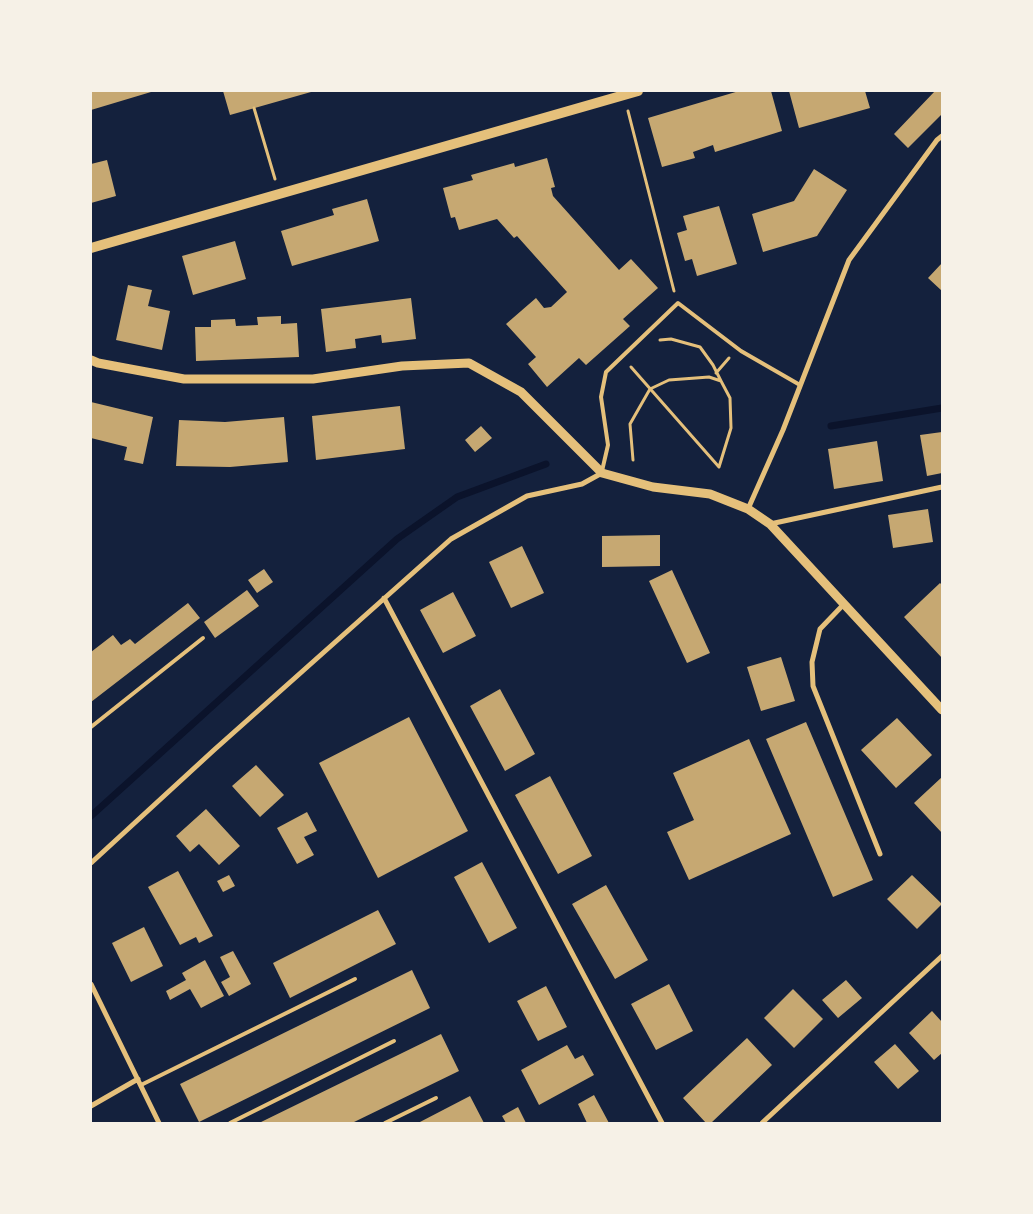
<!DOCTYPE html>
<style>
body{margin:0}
#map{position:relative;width:1033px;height:1214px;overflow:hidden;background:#14213d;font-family:"Asap Condensed",sans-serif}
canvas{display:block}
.frame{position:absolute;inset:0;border:92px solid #f6f1e7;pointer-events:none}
</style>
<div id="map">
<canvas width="1033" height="1214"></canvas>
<div class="frame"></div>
</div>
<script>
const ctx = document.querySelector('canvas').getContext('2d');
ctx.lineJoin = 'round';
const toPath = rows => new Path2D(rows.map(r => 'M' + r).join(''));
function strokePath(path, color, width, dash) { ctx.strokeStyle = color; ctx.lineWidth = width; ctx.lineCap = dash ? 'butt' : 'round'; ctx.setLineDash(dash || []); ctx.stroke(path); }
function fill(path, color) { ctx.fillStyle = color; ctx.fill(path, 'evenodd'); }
strokePath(toPath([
 [831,426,942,408],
 [91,816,397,539,457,497,546,464]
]), '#0b132b', 7);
fill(toPath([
 [91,91,151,91,151,92,91,110],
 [223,91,311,91,311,92,230,115],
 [739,91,771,91,782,131,715,152,713,145,693,152,695,158,662,167,648,118],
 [789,91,865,91,870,108,799,128],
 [935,91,942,91,942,114,908,148,894,134],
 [547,158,555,187,551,188,553,196,619,270,631,259,658,288,623,319,630,326,586,365,579,358,547,387,528,364,536,357,506,324,536,298,544,308,551,307,567,292,517,236,514,238,497,219,459,230,455,217,451,218,443,188,473,180,471,175,514,163,515,167],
 [107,160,116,196,91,203,91,164],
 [814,169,847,190,817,236,763,252,752,214,794,201],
 [367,199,379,241,292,266,281,231,334,215,332,209],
 [719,206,737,264,697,276,692,259,685,261,677,233,687,230,683,216],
 [235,241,246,279,193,295,182,256],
 [942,263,942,291,928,278],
 [128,285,152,290,148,306,170,311,162,350,116,340],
 [411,298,416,339,382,343,381,335,355,339,356,348,326,352,321,309],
 [281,316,281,324,297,323,299,357,196,361,195,327,211,327,211,320,235,319,236,326,258,325,257,317],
 [91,402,153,417,143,464,124,460,127,447,91,438],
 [400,406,405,449,316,460,312,416],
 [284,417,288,462,230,467,176,466,179,420,225,422],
 [481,426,492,438,475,452,465,440],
 [942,432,942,473,927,476,920,435],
 [877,441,883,481,834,489,828,449],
 [928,509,933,542,893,548,888,515],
 [660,535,660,566,602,567,602,536],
 [522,546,544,593,511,608,489,562],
 [264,569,273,582,257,593,248,580],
 [672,570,710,653,687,663,649,581],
 [940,583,942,585,942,658,904,617],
 [247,590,259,606,215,638,204,622],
 [453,592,476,636,443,653,420,610],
 [188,603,200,618,91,702,91,652,113,635,121,645,130,639,135,644],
 [781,657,795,701,761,711,747,667],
 [500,689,535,754,505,771,470,706],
 [409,717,468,831,378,878,319,763],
 [897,718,932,755,896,788,861,750],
 [806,722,873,880,833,897,766,739],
 [749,739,791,834,689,880,667,832,694,820,673,773],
 [256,765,284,795,260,817,232,786],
 [550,776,592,856,558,874,515,795],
 [942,777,942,833,914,803],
 [206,809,240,846,219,865,199,844,190,852,176,836],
 [307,812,317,831,304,837,314,855,297,864,277,828],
 [482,862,517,928,489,943,454,877],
 [178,871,213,936,199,943,196,937,180,945,148,887],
 [229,875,235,886,223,892,217,881],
 [912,875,942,904,917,929,887,899],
 [606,885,648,960,615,979,572,904],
 [378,910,396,944,290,998,273,963],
 [144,927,163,966,131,982,112,943],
 [233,951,251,984,229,996,221,982,230,977,220,957],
 [205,960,224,996,201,1008,190,989,170,1000,166,991,186,980,182,973],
 [412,970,430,1008,199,1122,180,1084],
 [846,980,862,998,838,1018,822,1000],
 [669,984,693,1031,656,1050,631,1004],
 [546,986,567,1027,538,1041,517,1001],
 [793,989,823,1019,794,1048,764,1018],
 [932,1011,942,1022,942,1053,934,1060,909,1033],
 [441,1034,459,1071,352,1123,259,1123],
 [747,1038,772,1065,711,1123,706,1123,683,1098],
 [895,1044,919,1071,898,1089,874,1062],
 [567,1045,575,1059,583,1055,594,1075,539,1105,521,1070],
 [594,1095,609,1123,587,1123,578,1104],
 [470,1096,484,1123,418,1123],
 [518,1107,526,1123,506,1123,502,1116]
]), '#c6a872');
strokePath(toPath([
 [254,108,275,179],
 [628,111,674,291],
 [660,340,671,339,700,347,713,365,721,381],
 [631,367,719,467],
 [716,373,729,358],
 [633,460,630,424,650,389,669,380,709,377,721,381,730,398,731,428,719,467]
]), '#e5c07b', 3);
strokePath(toPath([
 [602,471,608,445,601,397,606,372,678,303,741,351,800,385],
 [91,727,203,638],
 [141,1085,355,979],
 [230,1123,394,1041],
 [385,1123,436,1098]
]), '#e5c07b', 4);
strokePath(toPath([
 [748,509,783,430,849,260,937,140,942,136],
 [770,524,942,487],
 [384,598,662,1123],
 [844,604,820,629,812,662,813,686,880,854],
 [91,863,214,750,451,539,527,496,582,484,602,473],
 [91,984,159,1123],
 [91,1106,138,1079],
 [762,1123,942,956]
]), '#e5c07b', 5);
strokePath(toPath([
 [91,360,98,363,184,379,313,379,402,366,469,363,521,392,602,473,653,487,710,494,748,509,770,524,942,710]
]), '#e5c07b', 9);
strokePath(toPath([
 [91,248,638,91]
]), '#e5c07b', 10);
</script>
